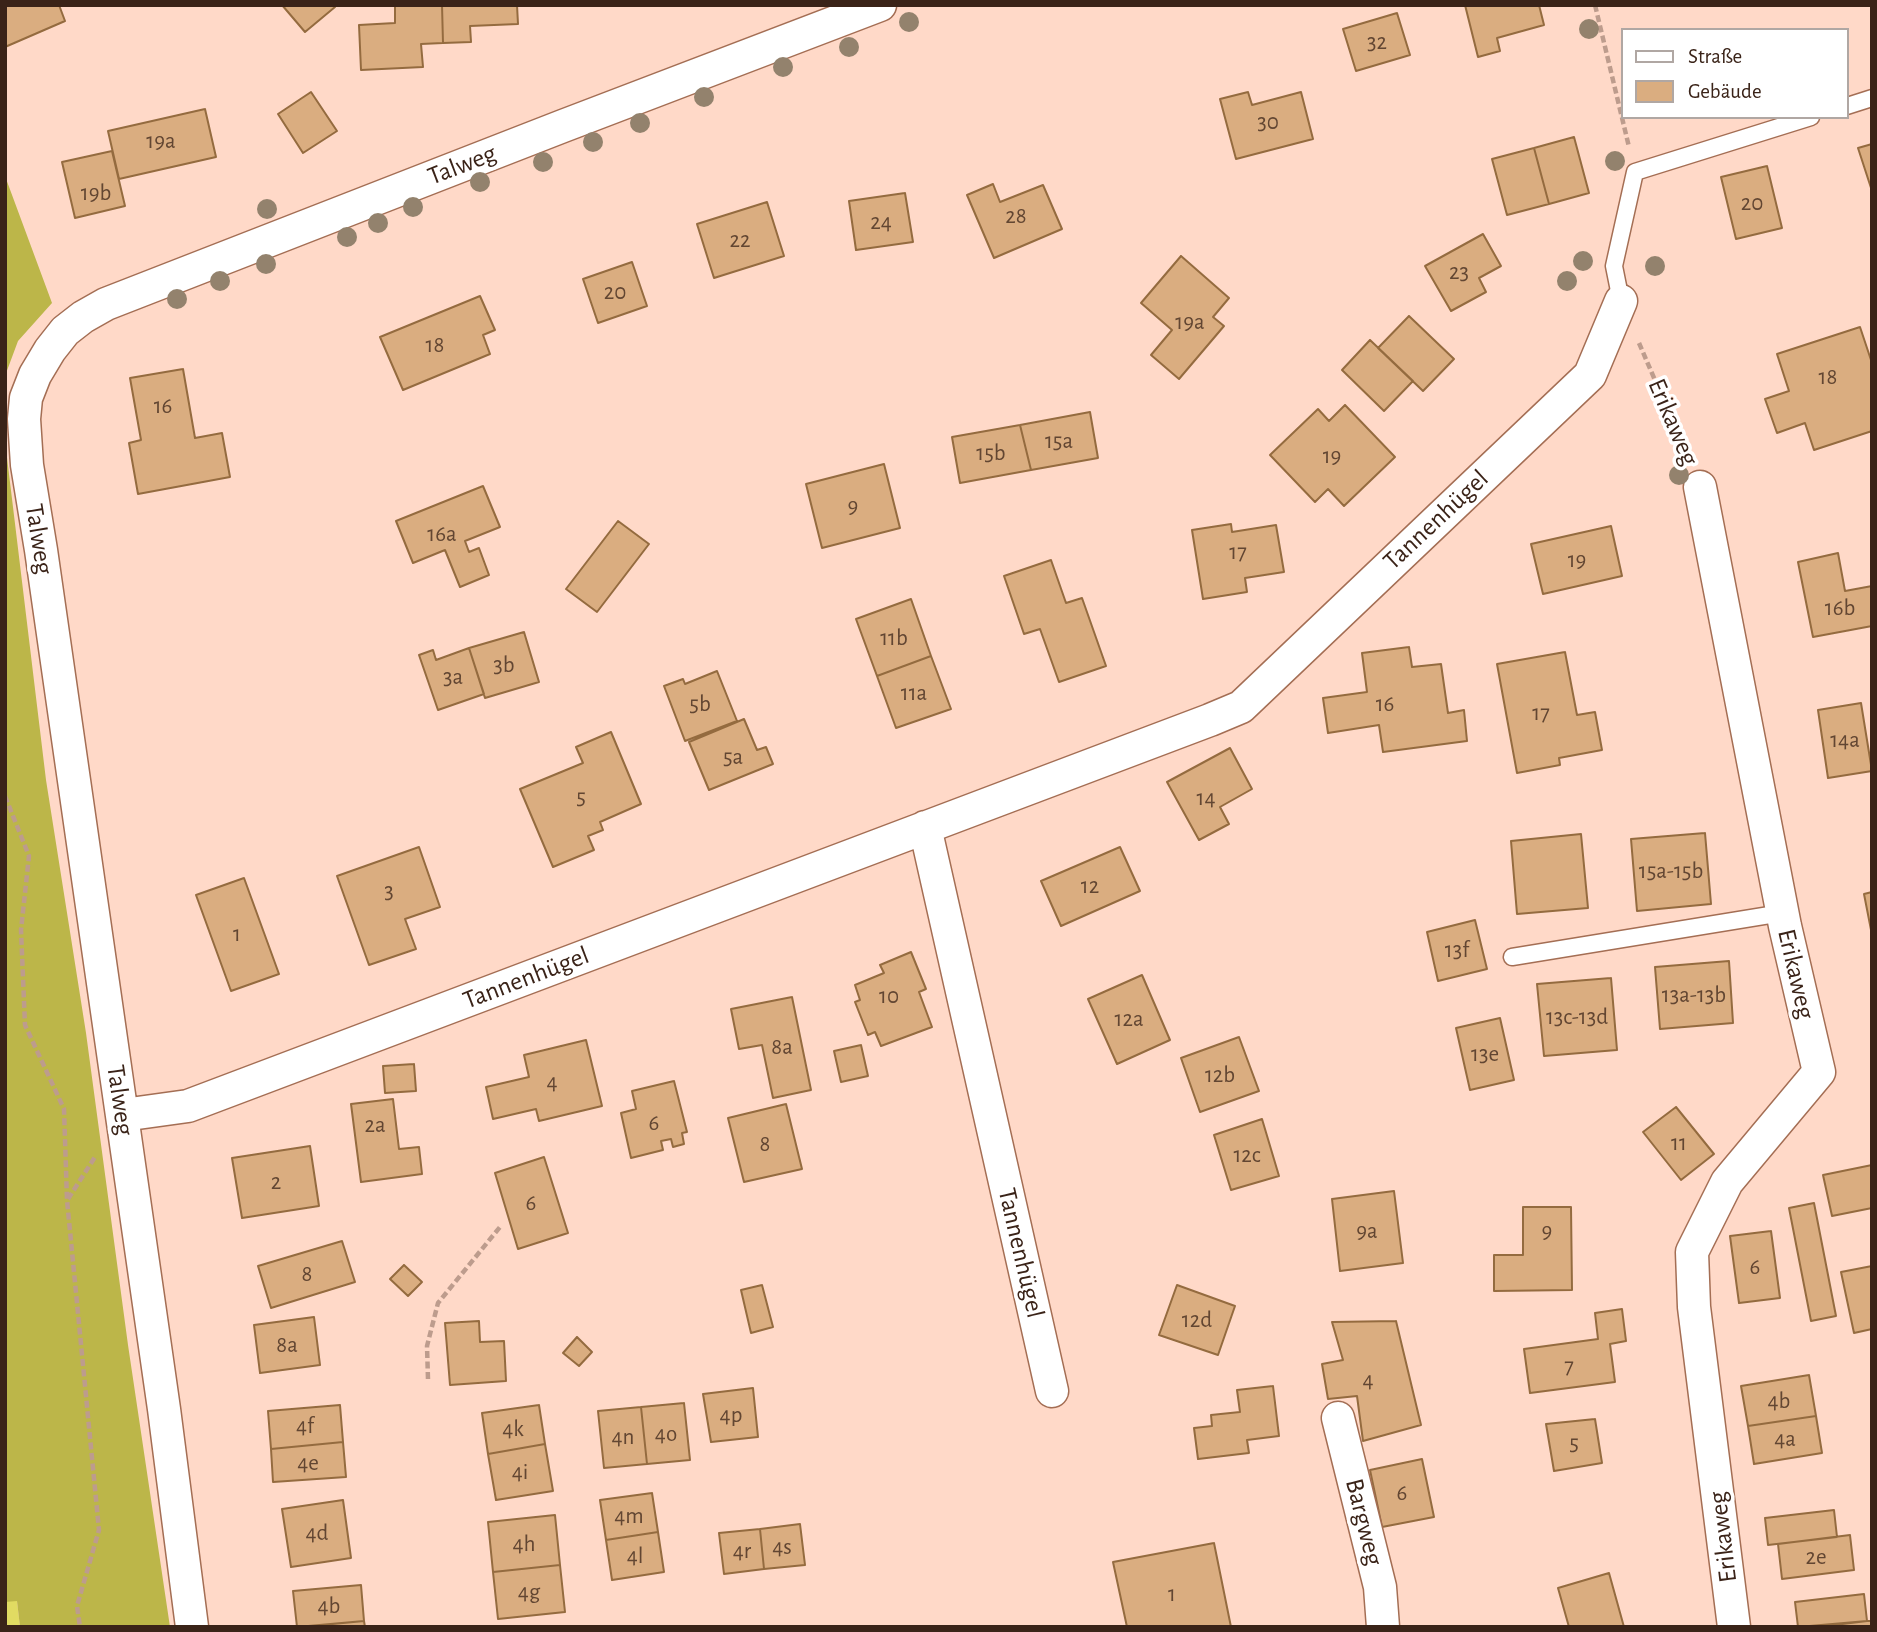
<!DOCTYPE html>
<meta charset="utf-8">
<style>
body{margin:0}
#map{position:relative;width:1877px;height:1632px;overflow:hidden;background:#ffd9c8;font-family:"Alegreya Sans",sans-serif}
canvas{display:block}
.frame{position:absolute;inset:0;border:7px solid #3a2318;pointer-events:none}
.legend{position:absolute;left:1621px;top:28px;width:228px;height:91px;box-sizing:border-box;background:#fff;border:2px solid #b0a7a3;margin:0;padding:9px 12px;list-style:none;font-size:21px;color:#3a2318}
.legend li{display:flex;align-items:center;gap:14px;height:35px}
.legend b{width:35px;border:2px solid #b0a7a3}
</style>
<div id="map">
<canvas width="1877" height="1632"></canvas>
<div class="frame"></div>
<ul class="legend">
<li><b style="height:9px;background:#fff"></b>Straße</li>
<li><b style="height:19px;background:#daad80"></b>Gebäude</li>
</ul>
</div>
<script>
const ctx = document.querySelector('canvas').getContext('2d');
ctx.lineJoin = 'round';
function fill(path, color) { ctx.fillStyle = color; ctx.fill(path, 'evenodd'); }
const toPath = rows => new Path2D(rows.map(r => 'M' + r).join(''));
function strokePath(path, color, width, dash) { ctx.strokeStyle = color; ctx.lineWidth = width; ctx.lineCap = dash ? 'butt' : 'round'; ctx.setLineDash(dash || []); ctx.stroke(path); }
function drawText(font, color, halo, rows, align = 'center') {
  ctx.font = font + ' "Alegreya Sans",sans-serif'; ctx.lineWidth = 7; ctx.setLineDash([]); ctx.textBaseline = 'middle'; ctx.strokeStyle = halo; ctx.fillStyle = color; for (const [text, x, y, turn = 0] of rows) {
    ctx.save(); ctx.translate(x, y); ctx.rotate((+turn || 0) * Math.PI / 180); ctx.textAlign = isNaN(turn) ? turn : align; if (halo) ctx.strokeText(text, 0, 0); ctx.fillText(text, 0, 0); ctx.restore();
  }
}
fill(toPath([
 [5,1498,17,1601,20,1627,5,1627]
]), '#e1db62');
fill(toPath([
 [5,176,52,303,18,341,5,376],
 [5,441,46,780,86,1033,128,1345,170,1627,20,1627,17,1601,5,1602]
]), '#bcb649');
const building = toPath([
 [5,5,59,5,65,21,5,47,5,5],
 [282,5,333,5,335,7,305,32,282,5],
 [395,5,442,5,443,43,421,44,423,67,361,70,359,25,395,23,395,5],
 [442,5,517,5,518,24,470,26,471,42,443,43,442,5],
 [1465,5,1539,5,1544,25,1497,38,1500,51,1478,57,1465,5],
 [1397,13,1410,55,1356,71,1343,29,1397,13],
 [311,92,337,131,303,153,278,114,311,92],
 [1248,92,1252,105,1301,92,1313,139,1236,159,1220,99,1248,92],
 [205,109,216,157,119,179,108,131,205,109],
 [1574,137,1589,193,1549,204,1534,148,1574,137],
 [1872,144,1872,191,1858,148,1872,144],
 [1534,148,1549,204,1507,215,1492,159,1534,148],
 [112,151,125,206,75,218,62,162,112,151],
 [1767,166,1782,228,1736,239,1721,177,1767,166],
 [993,184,1000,202,1043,185,1062,229,994,258,967,195,993,184],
 [905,193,913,242,856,250,849,201,905,193],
 [767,202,784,256,714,278,697,224,767,202],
 [1483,234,1501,266,1479,278,1486,292,1451,311,1425,266,1483,234],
 [1181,256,1229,298,1213,317,1224,326,1179,379,1151,355,1172,330,1141,303,1181,256],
 [632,262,647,306,598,323,583,279,632,262],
 [480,296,495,330,483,335,490,354,403,390,380,337,480,296],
 [1409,316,1454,359,1423,391,1378,348,1409,316],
 [1860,327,1872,363,1872,431,1814,450,1805,423,1777,433,1765,399,1789,391,1777,354,1860,327],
 [1370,340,1413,381,1384,411,1342,370,1370,340],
 [183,369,195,438,222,433,230,477,138,494,129,443,141,440,130,378,183,369],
 [1345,405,1395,457,1344,506,1328,489,1315,502,1270,455,1318,409,1329,421,1345,405],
 [1090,412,1098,458,1031,470,1020,425,1090,412],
 [1020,425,1031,470,960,483,952,437,1020,425],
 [884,464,900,528,822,548,806,484,884,464],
 [483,486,500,527,465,541,469,552,479,548,489,575,460,587,445,550,413,563,396,521,483,486],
 [618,521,649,544,597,612,566,589,618,521],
 [1231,524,1232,532,1276,525,1284,572,1245,578,1247,592,1203,599,1192,530,1231,524],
 [1611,526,1622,576,1543,594,1531,544,1611,526],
 [1838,553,1845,591,1872,586,1872,626,1813,637,1798,562,1838,553],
 [1051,560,1066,603,1082,598,1106,666,1059,682,1040,629,1024,634,1004,576,1051,560],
 [911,599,931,656,877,676,856,619,911,599],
 [524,632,539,682,485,698,469,648,524,632],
 [1409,647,1412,667,1441,664,1448,713,1464,710,1467,741,1383,752,1379,725,1328,733,1323,698,1367,692,1362,653,1409,647],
 [469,648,484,694,438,710,419,655,433,650,436,660,469,648],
 [1565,652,1577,715,1595,712,1602,750,1559,758,1560,765,1517,773,1497,664,1565,652],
 [931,656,951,709,896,728,877,676,931,656],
 [717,671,737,721,685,741,664,686,683,679,685,684,717,671],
 [1861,703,1872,771,1828,778,1818,710,1861,703],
 [744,719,757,750,766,747,773,764,709,790,689,742,744,719],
 [611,732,641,804,600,822,603,830,588,836,594,850,553,867,520,789,583,763,576,747,611,732],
 [1230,748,1252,789,1220,807,1229,824,1199,840,1167,782,1230,748],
 [1705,833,1711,904,1637,911,1631,839,1705,833],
 [1581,834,1588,908,1517,914,1511,841,1581,834],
 [419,847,440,907,405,919,416,949,369,965,337,876,419,847],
 [1120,847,1140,891,1061,926,1041,881,1120,847],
 [244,878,279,974,231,991,196,895,244,878],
 [1872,892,1872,935,1864,894,1872,892],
 [1475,920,1487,969,1438,981,1427,932,1475,920],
 [911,952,926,989,919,992,932,1027,881,1046,875,1032,868,1035,855,1002,860,1000,855,985,884,973,880,965,911,952],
 [1729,961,1733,1023,1660,1029,1655,967,1729,961],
 [1142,975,1170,1040,1117,1064,1088,999,1142,975],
 [1611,978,1617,1050,1544,1056,1537,984,1611,978],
 [792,997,811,1090,773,1098,762,1045,739,1049,731,1009,792,997],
 [1500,1018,1514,1080,1470,1090,1456,1028,1500,1018],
 [1239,1037,1259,1091,1200,1112,1181,1058,1239,1037],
 [586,1040,602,1106,539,1121,536,1109,493,1119,486,1087,529,1077,524,1055,586,1040],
 [861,1045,868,1076,841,1082,834,1051,861,1045],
 [414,1064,416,1091,385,1093,383,1066,414,1064],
 [674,1081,687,1132,682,1133,684,1144,673,1147,671,1139,661,1141,663,1150,631,1158,621,1113,636,1109,632,1091,674,1081],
 [393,1099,399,1149,419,1147,422,1174,361,1182,351,1104,393,1099],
 [786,1104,802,1169,744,1182,728,1118,786,1104],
 [1676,1107,1714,1154,1681,1180,1643,1132,1676,1107],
 [1262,1119,1279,1176,1231,1190,1214,1135,1262,1119],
 [310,1146,319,1206,242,1218,232,1158,310,1146],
 [544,1157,568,1233,518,1249,495,1173,544,1157],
 [1872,1165,1872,1208,1832,1216,1823,1175,1872,1165],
 [1394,1191,1403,1263,1340,1271,1332,1199,1394,1191],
 [1814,1203,1836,1316,1811,1321,1789,1208,1814,1203],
 [1523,1207,1571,1207,1572,1290,1494,1291,1494,1255,1523,1255,1523,1207],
 [1771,1231,1780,1298,1739,1303,1730,1236,1771,1231],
 [342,1241,355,1282,271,1308,258,1266,342,1241],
 [404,1265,422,1282,408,1296,390,1279,404,1265],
 [1872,1266,1872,1329,1854,1333,1841,1272,1872,1266],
 [762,1285,773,1327,751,1333,741,1290,762,1285],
 [1177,1285,1235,1306,1218,1355,1159,1335,1177,1285],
 [1622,1309,1626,1341,1610,1344,1615,1382,1530,1393,1524,1349,1598,1339,1595,1313,1622,1309],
 [314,1317,320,1365,260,1373,254,1325,314,1317],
 [479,1321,480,1342,504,1341,506,1381,450,1385,445,1323,479,1321],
 [1396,1321,1421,1425,1363,1441,1357,1396,1328,1399,1322,1364,1343,1360,1332,1322,1396,1321],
 [577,1337,592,1352,579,1366,563,1353,577,1337],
 [1809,1375,1816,1416,1748,1426,1741,1386,1809,1375],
 [1273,1386,1279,1436,1247,1440,1249,1453,1198,1459,1194,1428,1212,1426,1211,1415,1240,1412,1237,1390,1273,1386],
 [753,1388,758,1437,711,1442,703,1394,753,1388],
 [684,1403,690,1460,647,1464,641,1407,684,1403],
 [340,1405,343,1442,271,1449,268,1411,340,1405],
 [539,1405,545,1444,488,1454,482,1413,539,1405],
 [641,1407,647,1464,604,1468,598,1411,641,1407],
 [1816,1416,1822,1453,1754,1464,1748,1426,1816,1416],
 [1595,1419,1602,1463,1554,1471,1546,1424,1595,1419],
 [343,1442,346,1477,273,1482,271,1449,343,1442],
 [545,1444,553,1491,496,1500,488,1454,545,1444],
 [1422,1459,1434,1517,1382,1527,1370,1470,1422,1459],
 [652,1493,658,1532,606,1540,600,1500,652,1493],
 [343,1500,351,1558,291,1567,282,1509,343,1500],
 [1834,1510,1837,1537,1768,1545,1765,1518,1834,1510],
 [555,1515,560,1565,493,1572,488,1522,555,1515],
 [800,1524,805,1565,764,1569,760,1529,800,1524],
 [760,1529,764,1569,724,1574,719,1533,760,1529],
 [658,1532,664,1572,612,1580,606,1540,658,1532],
 [1850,1535,1854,1570,1782,1579,1778,1544,1850,1535],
 [1214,1543,1231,1627,1127,1627,1113,1562,1214,1543],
 [560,1565,565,1612,498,1619,493,1572,560,1565],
 [1609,1573,1624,1627,1569,1627,1558,1588,1609,1573],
 [361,1585,364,1621,297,1627,293,1591,361,1585],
 [1864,1594,1867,1621,1798,1627,1795,1602,1864,1594],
 [364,1621,365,1627,301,1627,364,1621],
 [1867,1621,1872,1621,1872,1627,1818,1627,1867,1621]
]);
fill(building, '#daad80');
strokePath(building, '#946b3f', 2);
const lane = toPath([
 [1847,106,1872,98],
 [1621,301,1614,266,1635,172,1811,117],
 [1512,957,1782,913]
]);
const street = toPath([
 [1700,487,1785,926,1819,1072,1727,1182,1692,1252,1694,1307,1734,1627],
 [925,827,1052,1391],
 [123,1115,188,1106,1210,720,1241,707,1590,375,1621,301],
 [1338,1418,1380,1587,1383,1627],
 [192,1627,164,1409,41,550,27,465,24,419,26,398,35,375,50,350,65,331,83,317,106,304,563,126,880,5]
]);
strokePath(lane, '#a46e54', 19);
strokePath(street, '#a46e54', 35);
strokePath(toPath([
 [1595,5,1629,147],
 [1639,343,1688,457],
 [5,796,29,856,21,930,25,1025,64,1109,67,1200,99,1530,77,1606,80,1627],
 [68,1199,95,1157],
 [428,1379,427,1346,438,1303,500,1227]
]), '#bd9c8d', 4.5, [7, 3.5]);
strokePath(lane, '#fff', 16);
strokePath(street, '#fff', 32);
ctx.fillStyle = '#93826d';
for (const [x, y] of [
 [909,22],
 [1589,29],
 [849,47],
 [783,67],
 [704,97],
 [640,123],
 [593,142],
 [1615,161],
 [543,162],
 [480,182],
 [413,207],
 [267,209],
 [378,223],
 [347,237],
 [1583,261],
 [266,264],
 [1655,266],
 [220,281],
 [1567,281],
 [177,299],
 [1679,475]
]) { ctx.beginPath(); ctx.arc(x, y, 10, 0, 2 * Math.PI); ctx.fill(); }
drawText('23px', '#624632', null, [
 ["32",1377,42],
 ["30",1268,122],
 ["19a",161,141],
 ["19b",96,193],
 ["20",1752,203],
 ["28",1016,216],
 ["24",881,222],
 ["22",740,240],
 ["23",1459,272],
 ["20",615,292],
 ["19a",1190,322],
 ["18",435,345],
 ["18",1828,377],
 ["16",163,406],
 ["15a",1059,441],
 ["15b",991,453],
 ["19",1332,456],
 ["9",853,506],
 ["16a",442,534],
 ["17",1238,552],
 ["19",1577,560],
 ["16b",1840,608],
 ["11b",894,638],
 ["3b",504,665],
 ["3a",453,677],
 ["11a",914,693],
 ["5b",700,704],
 ["16",1385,704],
 ["17",1541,713],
 ["14a",1845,740],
 ["5a",733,757],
 ["5",581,797],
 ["14",1206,798],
 ["15a-15b",1671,871],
 ["12",1090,886],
 ["3",389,891],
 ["1",237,934],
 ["13f",1457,950],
 ["13a-13b",1694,995],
 ["10",889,996],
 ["13c-13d",1577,1017],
 ["12a",1129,1019],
 ["8a",782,1047],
 ["13e",1485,1054],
 ["12b",1220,1075],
 ["4",552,1082],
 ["6",654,1123],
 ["2a",375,1125],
 ["11",1679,1143],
 ["8",765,1144],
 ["12c",1247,1155],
 ["2",276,1182],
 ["6",531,1203],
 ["9a",1367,1231],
 ["9",1547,1231],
 ["6",1755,1267],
 ["8",307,1274],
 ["12d",1197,1320],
 ["8a",287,1345],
 ["7",1569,1366],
 ["4",1368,1380],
 ["4b",1779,1401],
 ["4p",731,1415],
 ["4f",305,1426],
 ["4k",513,1429],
 ["4o",666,1434],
 ["4n",623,1437],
 ["4a",1785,1439],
 ["5",1574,1443],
 ["4e",308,1463],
 ["4i",520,1472],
 ["6",1402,1493],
 ["4m",629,1516],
 ["4d",317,1533],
 ["4h",524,1544],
 ["4s",782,1547],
 ["4r",742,1551],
 ["4l",635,1556],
 ["2e",1816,1557],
 ["4g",529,1592],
 ["1",1172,1594],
 ["4b",329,1606]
]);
drawText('26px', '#3a2318', '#fff', [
 ["Talweg",462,165,-21],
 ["Erikaweg",1673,422,67],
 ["Tannenhügel",1436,520,-43],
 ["Talweg",39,539,81],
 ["Erikaweg",1796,974,77],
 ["Tannenhügel",526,978,-21],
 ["Talweg",120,1100,82],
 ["Tannenhügel",1021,1253,77],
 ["Bargweg",1364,1522,76],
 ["Erikaweg",1723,1537,-97]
]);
</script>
